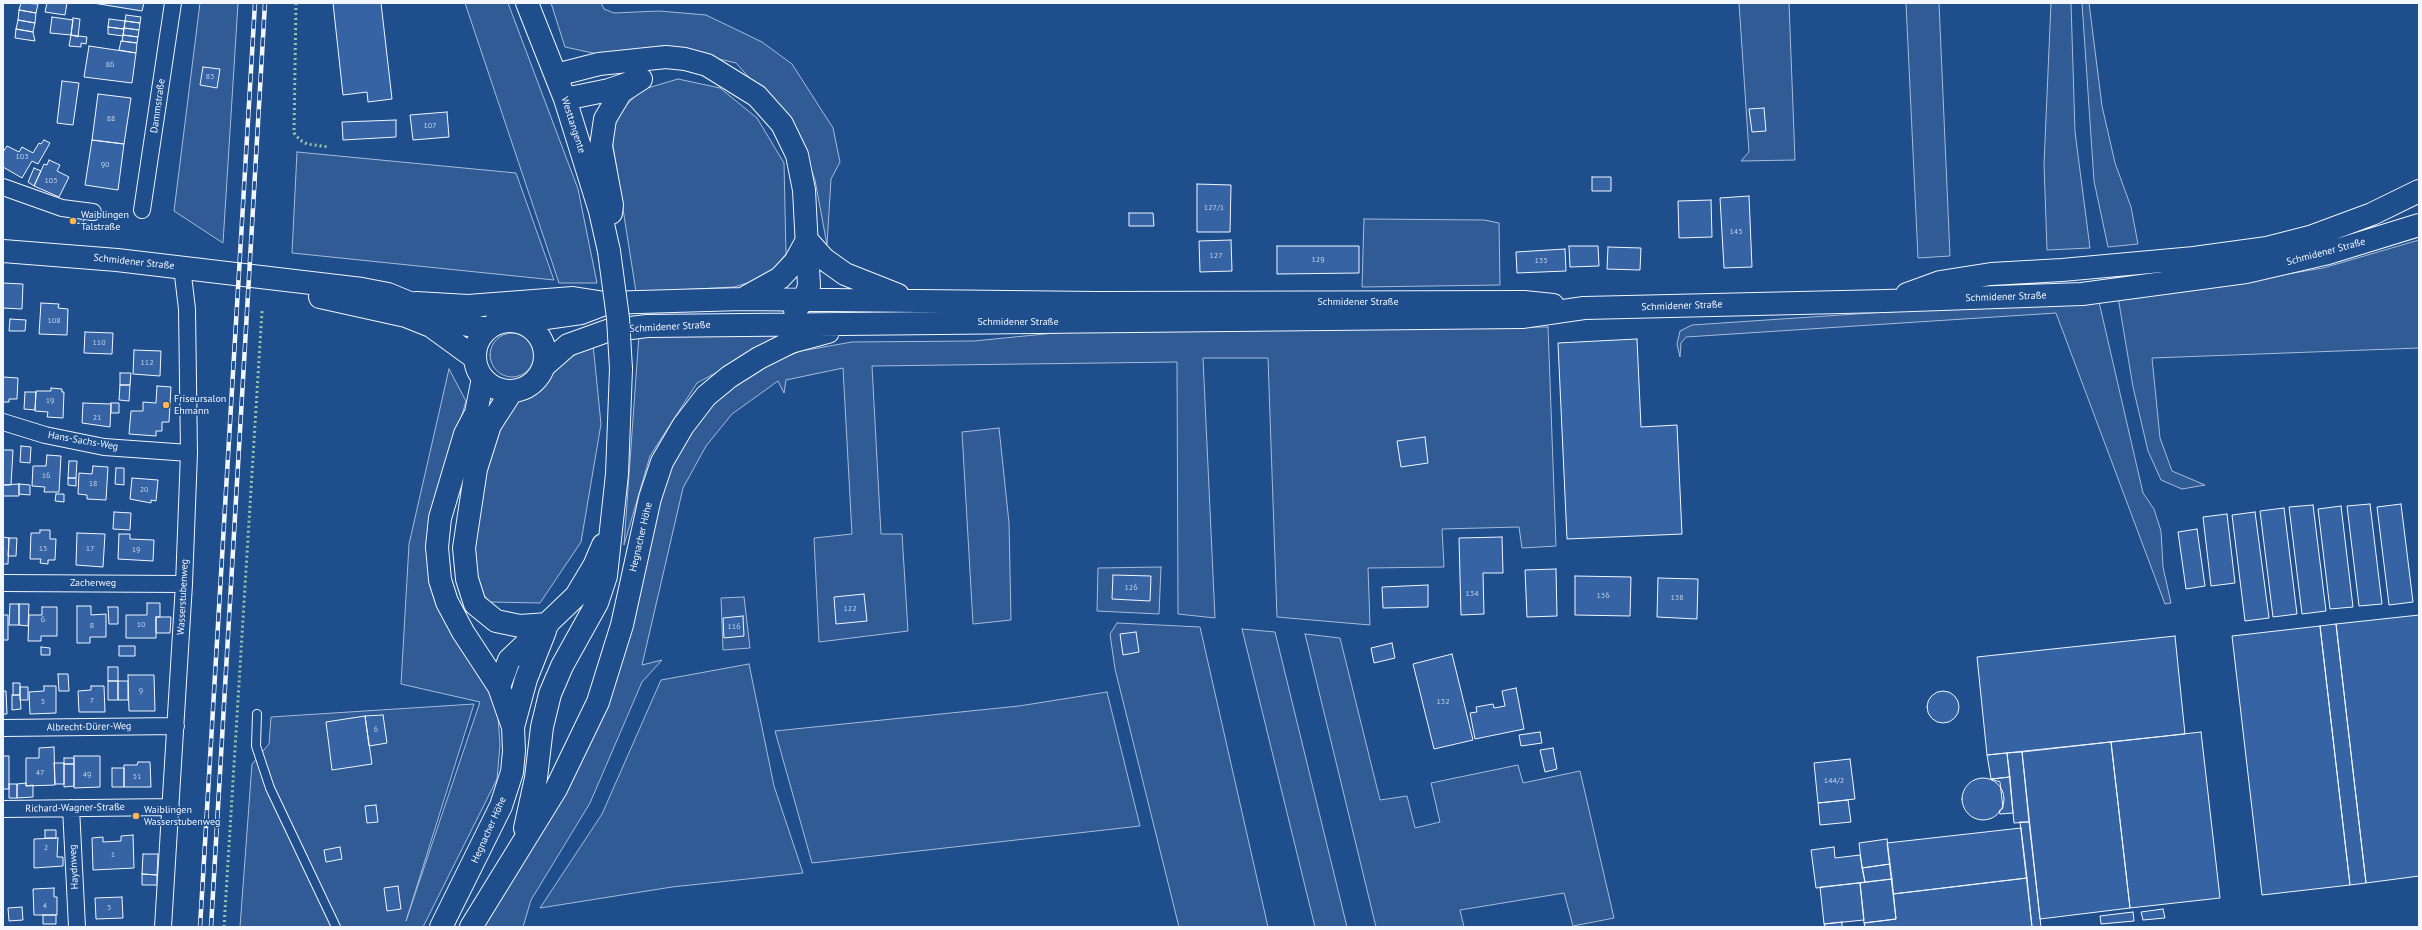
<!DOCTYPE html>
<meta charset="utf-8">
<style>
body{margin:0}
#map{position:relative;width:2422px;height:930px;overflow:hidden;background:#1f4e8c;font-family:"PT Sans",sans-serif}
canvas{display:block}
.frame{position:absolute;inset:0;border:4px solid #f2f6ff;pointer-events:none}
</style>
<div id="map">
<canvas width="2422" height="930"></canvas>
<div class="frame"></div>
</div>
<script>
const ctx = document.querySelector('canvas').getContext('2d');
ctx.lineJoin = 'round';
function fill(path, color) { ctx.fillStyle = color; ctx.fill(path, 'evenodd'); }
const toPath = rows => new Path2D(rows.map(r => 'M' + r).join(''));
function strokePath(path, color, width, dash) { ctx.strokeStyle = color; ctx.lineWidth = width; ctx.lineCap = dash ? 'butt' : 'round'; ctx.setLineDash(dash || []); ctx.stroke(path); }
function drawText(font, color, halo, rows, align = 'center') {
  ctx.font = font + ' "PT Sans",sans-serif'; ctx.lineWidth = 3; ctx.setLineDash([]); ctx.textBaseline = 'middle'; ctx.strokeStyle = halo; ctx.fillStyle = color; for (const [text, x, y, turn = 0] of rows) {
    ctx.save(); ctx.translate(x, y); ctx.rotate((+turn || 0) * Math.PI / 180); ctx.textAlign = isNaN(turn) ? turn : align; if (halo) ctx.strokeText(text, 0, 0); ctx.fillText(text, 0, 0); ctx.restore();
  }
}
const green = toPath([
 [200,3,238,3,223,243,174,211,200,3],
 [465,3,508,3,578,189,597,283,559,283,465,3],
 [551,3,601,3,604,9,614,13,659,11,706,15,762,42,792,64,833,128,840,162,831,179,827,245,815,180,797,131,736,63,663,46,602,55,565,47,551,3],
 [1739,3,1789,3,1795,160,1741,161,1749,152,1739,3],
 [1906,3,1939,3,1950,256,1918,258,1906,3],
 [2051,3,2071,3,2075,132,2090,248,2047,250,2044,164,2051,3],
 [2082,3,2089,3,2102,106,2115,163,2131,207,2138,244,2108,247,2094,181,2082,3],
 [678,79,720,88,757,118,784,163,786,254,767,277,734,287,636,292,612,139,618,114,641,90,678,79],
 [297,152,516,173,554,280,292,253,297,152],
 [1364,219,1484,220,1499,223,1500,285,1362,287,1364,219],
 [2419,240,2419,348,2152,358,2160,438,2172,471,2205,485,2182,489,2161,480,2148,451,2133,387,2118,297,2205,288,2323,268,2419,240],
 [2099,302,2143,493,2154,509,2161,531,2163,567,2171,603,2165,604,2056,313,1686,337,1681,343,1680,357,1677,344,1680,331,1692,325,2005,304,2099,302],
 [1548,327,1556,546,1522,548,1519,527,1442,529,1444,567,1368,568,1370,625,1277,617,1268,358,1203,358,1215,618,1178,614,1177,362,872,366,881,534,902,534,908,631,819,642,814,538,852,534,843,368,786,380,784,393,778,381,732,414,706,446,683,488,642,665,662,660,642,682,590,803,531,900,523,927,482,927,561,801,676,455,701,419,723,394,764,365,801,351,852,342,974,341,1075,331,1548,327],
 [790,333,697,383,650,456,624,545,639,335,790,333],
 '490 355a22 22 0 1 1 44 0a22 22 0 1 1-44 0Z',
 [593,344,601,424,581,542,540,603,490,602,481,592,474,563,481,484,499,426,515,403,539,392,561,363,593,344],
 [449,369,466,401,429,528,498,716,500,745,497,779,423,927,240,927,252,764,269,744,271,717,474,704,406,921,480,702,401,684,409,544,449,369],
 [999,428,1009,523,1011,620,973,624,962,432,999,428],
 [1161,567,1159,614,1097,611,1098,568,1161,567],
 [744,597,750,648,723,650,721,598,744,597],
 [1117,623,1200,627,1268,927,1179,927,1115,669,1110,634,1117,623],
 [1242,629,1275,632,1347,927,1315,927,1242,629],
 [1305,634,1340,638,1380,800,1407,796,1415,828,1440,822,1431,783,1518,765,1523,783,1580,771,1614,918,1573,926,1564,893,1460,910,1464,927,1376,927,1305,634],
 [749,664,774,786,803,873,672,887,540,908,602,814,661,680,749,664],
 [1107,692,1140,826,812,863,775,731,1019,706,1107,692]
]);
fill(green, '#305b95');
strokePath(green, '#a8bbd7', 1);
const building = toPath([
 [21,3,38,4,36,13,19,10,21,3],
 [47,3,67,3,65,15,45,12,47,3],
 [93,3,144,3,142,11,93,3],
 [333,3,381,3,392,99,368,102,367,92,343,95,333,3],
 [19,10,36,13,35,23,18,20,19,10],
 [126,15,141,17,140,23,125,21,126,15],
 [52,17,73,20,71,35,50,33,52,17],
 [73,18,80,19,78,37,71,35,73,18],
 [109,19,125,21,124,29,108,27,109,19],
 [18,20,35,23,33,32,16,29,18,20],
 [125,21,140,23,139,30,124,28,125,21],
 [108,27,124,29,123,36,108,34,108,27],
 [124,28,139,30,138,37,123,35,124,28],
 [16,29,33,32,35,41,15,38,16,29],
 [71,35,87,37,86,44,81,43,81,47,69,46,71,35],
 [123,35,138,37,137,43,122,41,123,35],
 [121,41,137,43,136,53,119,50,121,41],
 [89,46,136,53,132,83,84,77,89,46],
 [203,67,220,69,217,88,200,85,203,67],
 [62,81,79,83,73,125,57,123,62,81],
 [98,94,131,98,124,144,92,140,98,94],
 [1764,108,1766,131,1752,132,1749,109,1764,108],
 [447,112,449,137,413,140,410,115,447,112],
 [396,120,396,137,343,140,342,122,396,120],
 [44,140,50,143,38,164,32,161,22,178,3,167,3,152,7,146,19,152,22,147,33,153,39,143,41,144,44,140],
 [92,140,124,144,118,190,85,185,92,140],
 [49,160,60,165,57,171,69,177,59,197,34,186,44,164,47,165,49,160],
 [34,168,41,171,34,186,28,182,34,168],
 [1592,177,1611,177,1611,191,1592,191,1592,177],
 [1197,184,1231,185,1230,232,1197,232,1197,184],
 [1749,196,1752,267,1724,268,1720,198,1749,196],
 [1711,200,1712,237,1679,238,1678,201,1711,200],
 [1129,213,1153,213,1154,226,1129,226,1129,213],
 [71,217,84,219,83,224,70,222,71,217],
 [1231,240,1232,271,1200,272,1199,241,1231,240],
 [1277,246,1359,246,1359,273,1277,274,1277,246],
 [1569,246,1598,246,1599,266,1570,267,1569,246],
 [1608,247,1641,248,1640,270,1607,269,1608,247],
 [1565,249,1566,271,1517,273,1516,252,1565,249],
 [3,283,23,284,22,309,3,308,3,283],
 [41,303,59,304,58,308,68,309,67,335,39,334,41,303],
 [10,319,26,320,25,331,9,331,10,319],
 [85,332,113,333,112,354,84,353,85,332],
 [1637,339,1641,427,1677,425,1682,534,1567,539,1558,343,1637,339],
 [134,350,161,351,160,376,133,374,134,350],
 [120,373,131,373,130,385,120,385,120,373],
 [3,377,18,378,17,399,9,399,9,402,3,402,3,377],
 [120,385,130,385,129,401,119,400,120,385],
 [157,386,171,387,169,422,162,422,162,431,156,431,156,436,129,434,131,411,143,411,143,402,156,403,157,386],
 [51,388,62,389,62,392,64,392,63,418,47,417,48,412,35,411,36,391,51,391,51,388],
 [25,392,36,392,35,410,24,409,25,392],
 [83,403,111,404,110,427,82,423,83,403],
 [111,403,119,403,119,413,111,413,111,403],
 [1425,437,1428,463,1401,467,1397,441,1425,437],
 [21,446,31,447,30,463,20,462,21,446],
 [3,450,13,450,11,485,3,485,3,450],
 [47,455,61,456,59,492,44,492,45,487,32,486,33,466,46,466,47,455],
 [69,461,77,461,76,478,68,478,69,461],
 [93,466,108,467,106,500,87,499,87,495,78,494,79,473,92,474,93,466],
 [116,468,124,468,124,485,115,484,116,468],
 [68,478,76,478,76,486,68,485,68,478],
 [132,478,158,480,156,501,151,500,151,503,130,499,132,478],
 [19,484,19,496,3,496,3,485,19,484],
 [19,484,30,485,30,495,19,494,19,484],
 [56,494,64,494,64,502,55,501,56,494],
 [2370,504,2382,604,2359,606,2347,506,2370,504],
 [2401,504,2413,602,2389,605,2377,507,2401,504],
 [2313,505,2326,611,2302,614,2289,507,2313,505],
 [2341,506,2353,607,2330,609,2318,509,2341,506],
 [2284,508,2297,614,2273,617,2260,511,2284,508],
 [114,512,131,513,130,530,113,529,114,512],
 [2255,512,2269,618,2245,621,2232,515,2255,512],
 [2227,514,2235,583,2211,586,2203,517,2227,514],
 [2197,529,2205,586,2186,589,2178,532,2197,529],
 [40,530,50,530,50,539,56,539,55,560,48,560,48,564,40,563,41,559,30,559,31,533,40,533,40,530],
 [77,533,105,534,103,567,76,565,77,533],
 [119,534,130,534,130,539,154,540,153,561,118,559,119,534],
 [3,537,9,538,8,564,3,564,3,537],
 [1502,537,1503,573,1483,573,1484,614,1461,615,1459,538,1502,537],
 [9,538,17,538,16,556,8,556,9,538],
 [1556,569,1557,616,1527,617,1525,570,1556,569],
 [1113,575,1151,576,1150,601,1112,599,1113,575],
 [1575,576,1631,577,1630,616,1575,615,1575,576],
 [1658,578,1698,579,1697,619,1657,617,1658,578],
 [1428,585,1428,607,1383,608,1382,587,1428,585],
 [864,594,867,621,836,624,834,597,864,594],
 [147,603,160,603,160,617,156,617,156,638,126,638,126,615,147,615,147,603],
 [10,604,19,604,19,625,9,625,10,604],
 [19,604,29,604,28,626,19,625,19,604],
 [77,606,91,606,91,615,106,614,106,637,90,637,90,643,77,643,77,606],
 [42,607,57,607,57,636,41,636,41,641,28,641,29,615,42,615,42,607],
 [108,607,118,607,118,624,109,624,108,607],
 [3,615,8,615,8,640,3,640,3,615],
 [2419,615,2419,876,2366,883,2336,624,2419,615],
 [743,616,744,636,724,638,723,618,743,616],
 [156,617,171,617,170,633,156,633,156,617],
 [2336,624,2366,883,2350,885,2320,626,2336,624],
 [2320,626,2350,885,2262,895,2232,636,2320,626],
 [1136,632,1139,652,1123,655,1120,634,1136,632],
 [2175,636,2185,734,1987,755,1977,657,2175,636],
 [1392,643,1395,658,1374,663,1371,648,1392,643],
 [119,646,135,646,135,656,119,656,119,646],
 [41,647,50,648,50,655,41,655,41,647],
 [1452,654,1473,740,1434,749,1413,664,1452,654],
 [108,667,118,667,118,681,108,681,108,667],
 [58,674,68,674,69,691,59,691,58,674],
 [128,675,154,675,155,711,129,711,128,675],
 [108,681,118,681,118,700,108,700,108,681],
 [118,681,128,681,128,700,118,700,118,681],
 [13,683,20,683,20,695,13,695,13,683],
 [44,686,56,686,56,713,30,714,29,692,44,691,44,686],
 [91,686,104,686,105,712,79,712,78,691,91,690,91,686],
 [20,687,28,687,28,700,20,700,20,687],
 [1516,688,1524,729,1475,739,1470,713,1477,712,1476,707,1493,704,1494,708,1505,706,1502,691,1516,688],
 '1927 707a16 16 0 1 1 32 0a16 16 0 1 1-32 0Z',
 [3,691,6,691,7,714,3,714,3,691],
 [12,695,20,695,21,709,12,710,12,695],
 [383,715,387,743,369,746,365,716,383,715],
 [365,716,372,764,332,770,326,722,365,716],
 [1540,732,1542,743,1521,746,1519,735,1540,732],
 [2201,732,2220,898,2130,908,2111,742,2201,732],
 [2111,742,2130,908,2040,919,2022,752,2111,742],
 [54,747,55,785,26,786,26,758,39,758,39,748,54,747],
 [1553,748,1557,769,1545,772,1540,750,1553,748],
 [2022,752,2029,822,2014,823,2007,753,2022,752],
 [2007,753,2010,777,1991,779,1987,755,2007,753],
 [3,756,9,756,9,789,3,789,3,756],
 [74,756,100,756,100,787,74,788,74,756],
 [64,758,74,758,74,764,64,764,64,758],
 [1850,759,1855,799,1818,803,1814,763,1850,759],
 [138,762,150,762,151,787,124,787,124,765,137,765,138,762],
 [54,763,64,763,64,784,55,784,54,763],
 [64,764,74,764,74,786,64,787,64,764],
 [112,768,124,768,124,787,112,787,112,768],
 [2010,777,2013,813,2000,814,1999,811,2003,808,2000,782,1991,779,2010,777],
 '1962 799a21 21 0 1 1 42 0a21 21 0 1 1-42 0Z',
 [26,783,26,786,33,785,33,797,17,798,17,784,26,783],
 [9,784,17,784,17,798,9,798,9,784],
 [1848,800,1851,822,1820,825,1818,803,1848,800],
 [376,805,378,822,367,823,365,806,376,805],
 [2020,822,2029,822,2041,927,2032,927,2020,822],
 [2021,828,2027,878,1893,894,1887,843,2021,828],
 [45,830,56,830,56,838,45,838,45,830],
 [133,835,134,868,93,870,92,838,103,837,103,842,121,841,121,836,133,835],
 [58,838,57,857,63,857,63,866,34,868,34,839,58,838],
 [1887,839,1890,864,1862,868,1859,843,1887,839],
 [340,847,342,859,326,862,324,850,340,847],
 [1834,847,1835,858,1860,855,1865,882,1816,888,1811,850,1834,847],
 [143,854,158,854,157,875,142,874,143,854],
 [1890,864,1892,879,1865,882,1862,868,1890,864],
 [142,874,157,875,157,885,142,885,142,874],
 [2027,878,2032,927,1865,927,1864,923,1896,919,1893,894,2027,878],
 [1892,879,1896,919,1864,923,1860,883,1892,879],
 [1860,883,1864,920,1824,924,1820,887,1860,883],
 [398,886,401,909,387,911,384,888,398,886],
 [54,888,54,897,57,897,57,915,34,915,33,889,54,888],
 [122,897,123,918,96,919,95,898,122,897],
 [22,907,23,920,9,921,8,908,22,907],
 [2163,909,2165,918,2143,920,2141,912,2163,909],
 [2133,912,2134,921,2101,924,2100,916,2133,912],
 [43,915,56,915,56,924,43,924,43,915],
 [1842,922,1842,927,1825,927,1824,924,1842,922]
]);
fill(building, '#3563a3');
strokePath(building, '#f2f6ff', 1);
const lane = toPath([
 [257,714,256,746,270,788,336,927]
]);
const street = toPath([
 [3,187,62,208,93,212],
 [142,210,173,3],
 [3,422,45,435,104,447,189,453],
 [3,583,184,584],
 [3,728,176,726],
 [71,808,77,927],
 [3,809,171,807],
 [163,927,184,584,189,453,187,309,182,267]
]);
const secondary = toPath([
 [527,3,565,99,600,211,609,251],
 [556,75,599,64,666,57,685,59,707,65,757,96,782,124,797,155,804,190,809,286,804,300,795,310],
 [565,99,609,90,632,82],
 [611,213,612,205,601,146,605,119,621,92,641,79],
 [807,240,824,259,845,274,898,295],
 [3,251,117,260,362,289,388,294,458,323,488,329],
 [1907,294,1940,282,1991,274,2062,270,2194,258,2267,248,2310,237,2372,214,2419,191],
 [320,297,406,316,431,326,475,358],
 [744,298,780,278,795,262,807,240],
 [416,303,468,306,573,298,605,303,742,299,1097,303,1524,302,1553,305],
 '475 356a35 35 0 1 1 70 0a35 35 0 1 1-70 0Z',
 [518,322,581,313,602,305],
 [544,366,568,345,607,331,647,326,1522,317,1584,308,1885,301,2082,294,2246,272,2328,253,2419,225],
 [512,391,490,425,476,469,464,548,467,579,475,604,496,621,520,626,548,624],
 [499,687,509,660,576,596,594,566,603,545],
 [513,727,526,679,545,631],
 [525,828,536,778,542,727,550,694,562,666,597,603,606,576,617,474,621,369],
 [441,927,501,806,512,772,514,751,513,727,499,687,463,632,447,602,440,580,437,547,440,518,465,434,476,413,483,378],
 [471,927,556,789,598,702,622,625,650,498,662,462,683,426,706,396,729,377,759,358,791,342,828,332]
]);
strokePath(lane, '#f2f6ff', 10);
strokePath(street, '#f2f6ff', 18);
strokePath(secondary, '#f2f6ff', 24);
strokePath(lane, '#1f4e8c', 8);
strokePath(street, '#1f4e8c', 16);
strokePath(secondary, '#1f4e8c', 22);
const rail = toPath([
 [200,927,255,3],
 [211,927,265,3]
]);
strokePath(rail, '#f2f6ff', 4.5);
strokePath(rail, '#1f4e8c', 3, [9]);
const secondaryBridge = toPath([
 [609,251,618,318,621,369]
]);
strokePath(secondaryBridge, '#f2f6ff', 24, []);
strokePath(secondaryBridge, '#1f4e8c', 22);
strokePath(toPath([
 [296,3,294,133,300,140,307,144,329,147],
 [224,927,262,311]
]), '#97c8a6', 3, [2, 3]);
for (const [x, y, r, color] of [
 [73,221,4,"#ffb74d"],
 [166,405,4,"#ffb74d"],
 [136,816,4,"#ffb74d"]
]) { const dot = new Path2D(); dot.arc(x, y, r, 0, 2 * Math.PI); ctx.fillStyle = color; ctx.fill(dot); strokePath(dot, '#1f4e8c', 1.5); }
drawText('8px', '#c3d1e8', null, [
 ["86",110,65],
 ["83",210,77],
 ["88",111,119],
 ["107",430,126],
 ["103",22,157],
 ["90",105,165],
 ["105",51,181],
 ["127/1",1214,208],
 ["145",1736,232],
 ["127",1216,256],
 ["129",1318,260],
 ["135",1541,261],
 ["108",54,321],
 ["110",99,343],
 ["112",147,363],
 ["19",50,401],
 ["21",97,418],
 ["16",46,476],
 ["18",93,484],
 ["20",144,490],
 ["15",43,549],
 ["17",90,549],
 ["19",136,550],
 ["126",1131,588],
 ["134",1472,594],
 ["136",1603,596],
 ["138",1677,598],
 ["122",850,609],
 ["6",43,620],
 ["10",141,625],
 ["8",92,626],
 ["116",734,627],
 ["9",141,691],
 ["7",92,701],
 ["5",43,702],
 ["132",1443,702],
 ["6",376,730],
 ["47",40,773],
 ["49",87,775],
 ["51",137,777],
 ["144/2",1834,781],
 ["2",46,848],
 ["1",113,855],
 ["4",45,906],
 ["3",109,908]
]);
drawText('10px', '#f2f6ff', '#1f4e8c', [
 ["Dammstraße",158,106,-82],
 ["Westtangente",573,125,72],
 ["Schmidener Straße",2326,252,-15],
 ["Schmidener Straße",134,262,6],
 ["Schmidener Straße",2006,297,-2],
 ["Schmidener Straße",1358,302],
 ["Schmidener Straße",1682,306,-2],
 ["Schmidener Straße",1018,322],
 ["Schmidener Straße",670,327,-3],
 ["Hans-Sachs-Weg",83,441,10],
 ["Hegnacher Höhe",641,537,-77],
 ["Zacherweg",93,583],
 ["Wasserstubenweg",183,597,-87],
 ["Albrecht-Dürer-Weg",89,727,-1],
 ["Richard-Wagner-Straße",75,808,-1],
 ["Hegnacher Höhe",489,830,-66],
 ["Haydnweg",74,867,-93]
]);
drawText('10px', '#f2f6ff', '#1f4e8c', [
 ["Waiblingen",81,215],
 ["Talstraße",81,227],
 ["Friseursalon",174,399],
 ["Ehmann",174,411],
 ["Waiblingen",144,810],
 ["Wasserstubenweg",144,822]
], 'left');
</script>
